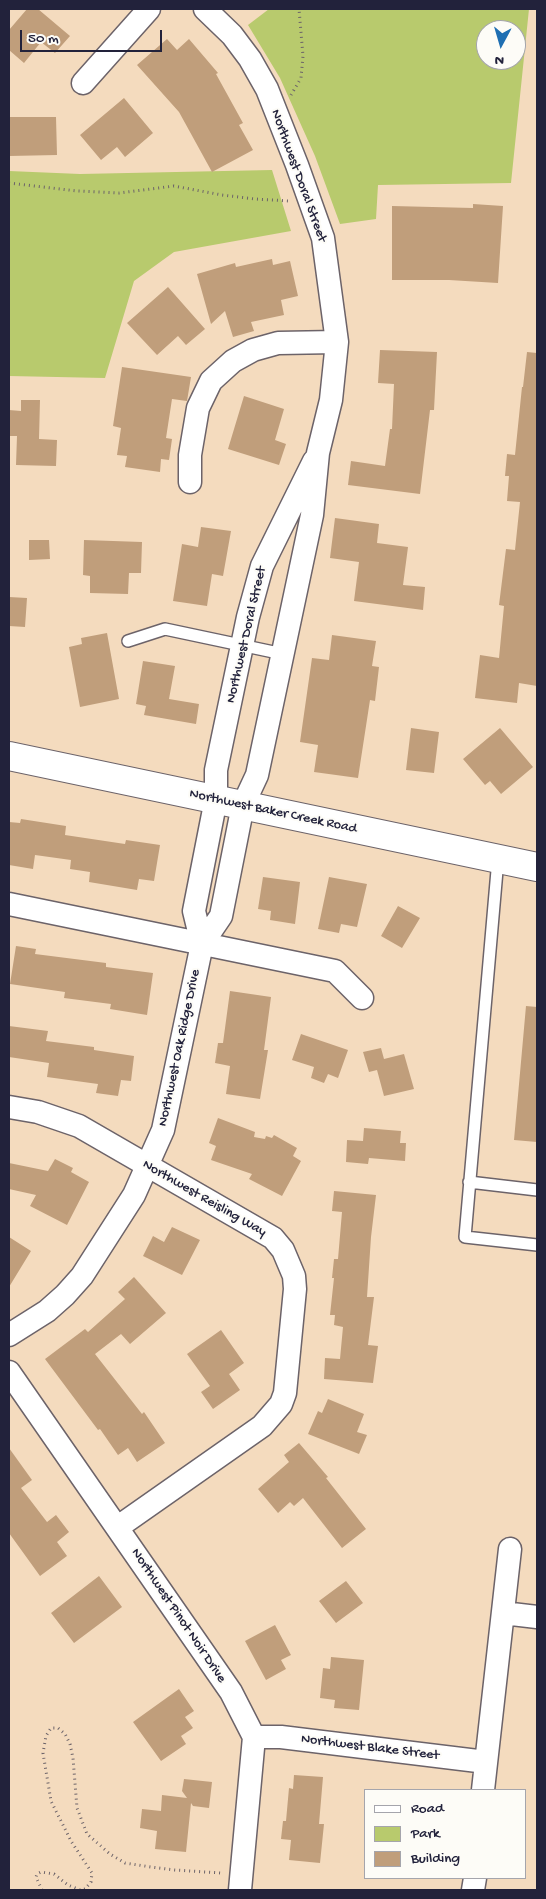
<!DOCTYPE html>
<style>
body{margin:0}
#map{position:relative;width:546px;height:1899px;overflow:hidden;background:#f4dbbe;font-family:"Gochi Hand",sans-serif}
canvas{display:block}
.frame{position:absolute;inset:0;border:10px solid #22223b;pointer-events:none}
.legend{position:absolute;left:364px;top:1789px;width:162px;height:90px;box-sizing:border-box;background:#fdfcf7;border:1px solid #a5a5ac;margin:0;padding:6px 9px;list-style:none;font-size:15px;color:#22223b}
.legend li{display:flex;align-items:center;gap:10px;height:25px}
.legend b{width:25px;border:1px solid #a5a5ac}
.north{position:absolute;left:476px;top:20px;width:50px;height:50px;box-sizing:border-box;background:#fdfcf7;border:1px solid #a5a5ac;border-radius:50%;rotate:186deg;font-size:14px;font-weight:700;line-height:20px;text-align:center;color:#22223b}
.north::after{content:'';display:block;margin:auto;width:18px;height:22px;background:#1f6fb2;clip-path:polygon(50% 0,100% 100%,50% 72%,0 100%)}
.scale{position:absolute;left:20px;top:30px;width:142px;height:22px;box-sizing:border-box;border:2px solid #22223b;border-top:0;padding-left:6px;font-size:15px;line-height:18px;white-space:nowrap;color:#22223b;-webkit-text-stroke:4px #fdfcf7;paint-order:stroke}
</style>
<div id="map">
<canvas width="546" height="1899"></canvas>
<div class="frame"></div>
<ul class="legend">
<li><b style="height:6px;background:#fff"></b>Road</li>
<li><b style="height:14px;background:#b8ca6d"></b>Park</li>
<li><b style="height:14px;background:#c09e7b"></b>Building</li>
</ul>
<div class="north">N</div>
<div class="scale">50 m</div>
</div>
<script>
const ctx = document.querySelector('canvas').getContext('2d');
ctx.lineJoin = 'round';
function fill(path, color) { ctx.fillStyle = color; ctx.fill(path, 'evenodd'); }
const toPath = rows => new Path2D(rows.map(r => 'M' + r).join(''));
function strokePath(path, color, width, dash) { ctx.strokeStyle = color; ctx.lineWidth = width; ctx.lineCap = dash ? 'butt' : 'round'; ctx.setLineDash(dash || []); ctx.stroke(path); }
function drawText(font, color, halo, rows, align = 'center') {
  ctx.font = font + ' "Gochi Hand",sans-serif'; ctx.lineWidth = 4; ctx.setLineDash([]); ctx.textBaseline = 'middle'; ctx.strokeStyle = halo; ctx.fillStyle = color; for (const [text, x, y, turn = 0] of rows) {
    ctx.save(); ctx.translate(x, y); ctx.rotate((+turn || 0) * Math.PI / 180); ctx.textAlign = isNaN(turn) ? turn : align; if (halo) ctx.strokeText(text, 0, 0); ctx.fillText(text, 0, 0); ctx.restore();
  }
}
fill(toPath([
 [269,9,529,9,511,183,378,185,376,219,340,224,315,156,280,78,248,25],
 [486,30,516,30,516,60,486,60],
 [272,170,291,231,174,252,134,281,105,378,9,376,9,171,80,174]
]), '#b8ca6d');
fill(toPath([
 [27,9,38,9,70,36,55,53,41,42,24,63,9,50,9,30],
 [167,39,177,50,189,39,218,73,216,74,243,123,239,125,253,150,212,172,179,112,137,65],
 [124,98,153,133,125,157,117,147,101,160,80,135],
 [9,117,56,117,57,155,9,156],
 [473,204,503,206,498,283,449,280,392,280,392,206,473,208],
 [272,259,273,265,290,261,298,296,281,300,284,315,251,322,254,331,233,337,225,311,211,324,197,274,235,263,236,267],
 [168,287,205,329,186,345,178,336,157,355,127,323],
 [380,350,437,352,434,410,430,410,420,494,348,485,351,461,385,466,390,429,392,429,394,384,378,383],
 [527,352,537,353,537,686,519,683,517,703,475,698,480,655,499,658,504,606,499,605,506,549,515,550,520,502,507,501,509,476,505,476,507,454,515,455,522,387,523,387],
 [122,367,191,377,187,401,172,399,166,438,172,439,169,460,161,459,160,472,125,467,127,456,117,455,121,428,113,426],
 [244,396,284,409,275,440,286,444,279,465,228,449],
 [21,400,40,400,39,439,57,440,56,466,16,465,17,436,9,436,9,410,21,411],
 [335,518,379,524,377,543,408,547,403,585,425,587,423,610,354,601,359,562,330,558],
 [201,527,231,531,223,576,212,574,207,606,173,601,182,544,198,547],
 [29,540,49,540,50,559,29,560],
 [84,540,142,542,141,573,129,573,128,594,90,593,90,576,83,575],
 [9,597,27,598,25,627,9,626],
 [107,633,119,699,80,707,69,647,82,644,81,638],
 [332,635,376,641,372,666,379,667,375,701,370,700,358,778,314,772,318,745,300,742,312,658,329,660],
 [143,661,175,666,169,699,199,704,196,724,144,715,146,706,136,704],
 [411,728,439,732,434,773,406,770],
 [500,728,533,767,501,794,490,781,485,785,463,759],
 [21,819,66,826,65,835,125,844,126,840,160,845,154,881,139,879,137,890,89,882,90,872,70,869,71,860,35,855,33,869,9,865,9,822,20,823],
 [263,877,300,882,295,924,270,920,271,911,258,909],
 [329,877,367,884,357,927,341,924,339,933,318,929],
 [398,906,420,918,402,948,381,936],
 [16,946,36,949,35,954,106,963,106,967,153,973,147,1015,110,1009,111,1004,64,998,65,992,10,984],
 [230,991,271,997,264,1050,268,1050,260,1099,226,1094,230,1066,215,1063,218,1043,223,1043],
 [526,1006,537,1007,537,1142,514,1140],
 [9,1026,48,1031,46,1041,94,1047,94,1050,134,1056,131,1081,121,1080,118,1096,96,1093,98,1084,47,1077,49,1063,9,1057],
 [301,1034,348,1050,338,1078,328,1074,324,1083,311,1078,314,1067,292,1060],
 [381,1048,384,1059,404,1054,414,1089,384,1096,377,1070,369,1072,363,1052],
 [218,1118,255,1132,254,1137,265,1139,266,1136,272,1138,274,1135,297,1148,293,1156,301,1161,282,1196,249,1179,252,1174,211,1160,216,1146,209,1143],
 [364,1128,401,1131,400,1143,406,1143,405,1161,369,1158,368,1164,346,1162,347,1140,363,1141],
 [55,1159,73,1168,71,1172,89,1182,67,1225,30,1206,36,1195,9,1189,9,1163,48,1171],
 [334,1191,376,1195,371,1237,367,1297,374,1297,368,1345,378,1346,373,1383,324,1379,325,1358,340,1359,343,1327,334,1325,335,1315,330,1315,334,1278,332,1278,334,1259,338,1259,342,1212,332,1211],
 [172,1227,200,1240,182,1275,143,1256,153,1236,164,1242],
 [9,1237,31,1251,9,1287],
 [134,1277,166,1313,130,1344,121,1334,95,1354,142,1414,144,1412,165,1443,137,1462,128,1448,118,1455,100,1429,98,1430,45,1359,85,1329,88,1332,125,1299,118,1292],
 [221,1330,244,1363,229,1374,240,1390,213,1409,201,1392,210,1386,187,1354],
 [328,1399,364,1414,357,1432,367,1435,359,1454,308,1434,318,1411,322,1413],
 [299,1443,328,1477,326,1478,366,1529,342,1548,303,1498,294,1506,290,1502,278,1513,258,1489,289,1462,284,1455],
 [9,1448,32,1480,21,1488,47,1522,56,1515,69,1532,57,1542,67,1556,40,1576,9,1533],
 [99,1576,122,1607,74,1643,51,1613],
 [346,1581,363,1603,336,1623,319,1601],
 [275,1625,291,1655,281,1660,286,1669,266,1680,245,1641],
 [331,1657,364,1660,359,1710,334,1708,335,1700,320,1698,323,1668,330,1669],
 [179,1689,194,1711,185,1717,193,1728,181,1736,186,1744,161,1761,133,1722],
 [294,1775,323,1777,319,1824,324,1824,320,1863,289,1860,291,1840,281,1839,283,1821,286,1821,289,1788,293,1789],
 [184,1779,212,1782,209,1808,193,1806,191,1803,186,1852,155,1849,157,1831,140,1828,142,1809,161,1811,162,1795,187,1798,182,1791]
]), '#c09e7b');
const service = toPath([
 [128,641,165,629,283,654],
 [498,859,465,1237,537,1245],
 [469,1182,537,1190]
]);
const minor = toPath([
 [83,83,149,9],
 [190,482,190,455,198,408,211,381,233,361,253,350,278,343,337,342],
 [9,904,335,971,362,998],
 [202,944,194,911,216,799,216,770,248,617,262,566,314,461],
 [9,1107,38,1112,79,1126,273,1238,283,1250,294,1276,295,1289,285,1393,281,1404,262,1426,118,1527],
 [9,1335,47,1311,65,1295,82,1276,134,1195,163,1130,202,944,221,916,243,805,257,775,312,515,318,453,331,400,337,342,323,238,297,165,267,89,250,59,232,35,205,9],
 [9,1372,231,1692,254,1737,240,1890],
 [503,1613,537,1617],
 [254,1737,281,1737,486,1762],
 [483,1790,510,1549],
 [473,1890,475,1878]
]);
const secondary = toPath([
 [9,756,537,867]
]);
strokePath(service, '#6c6369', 14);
strokePath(minor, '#6c6369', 25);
strokePath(secondary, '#6c6369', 30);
strokePath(toPath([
 [291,95,301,78,303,56,299,9],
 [9,183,77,191,119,193,174,186,222,195,255,199,289,201],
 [42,1890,36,1877,37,1874,41,1872,54,1874,68,1885,80,1890,85,1889,91,1882,92,1873,71,1841,51,1801,43,1753,46,1736,51,1728,58,1728,65,1734,70,1744,73,1758,77,1808,87,1834,110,1854,125,1863,151,1867,175,1870,221,1873]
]), '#6c6369', 3, [1, 4]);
strokePath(service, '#fff', 11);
strokePath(minor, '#fff', 22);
strokePath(secondary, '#fff', 28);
drawText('14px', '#22223b', '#fdfcf7', [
 ["Northwest Doral Street",298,176,70],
 ["Northwest Doral Street",247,635,-77],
 ["Northwest Baker Creek Road",273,812,12],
 ["Northwest Oak Ridge Drive",180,1048,-78],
 ["Northwest Reisling Way",204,1199,30],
 ["Northwest Pinot Noir Drive",178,1616,56],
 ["Northwest Blake Street",370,1748,7]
]);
</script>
